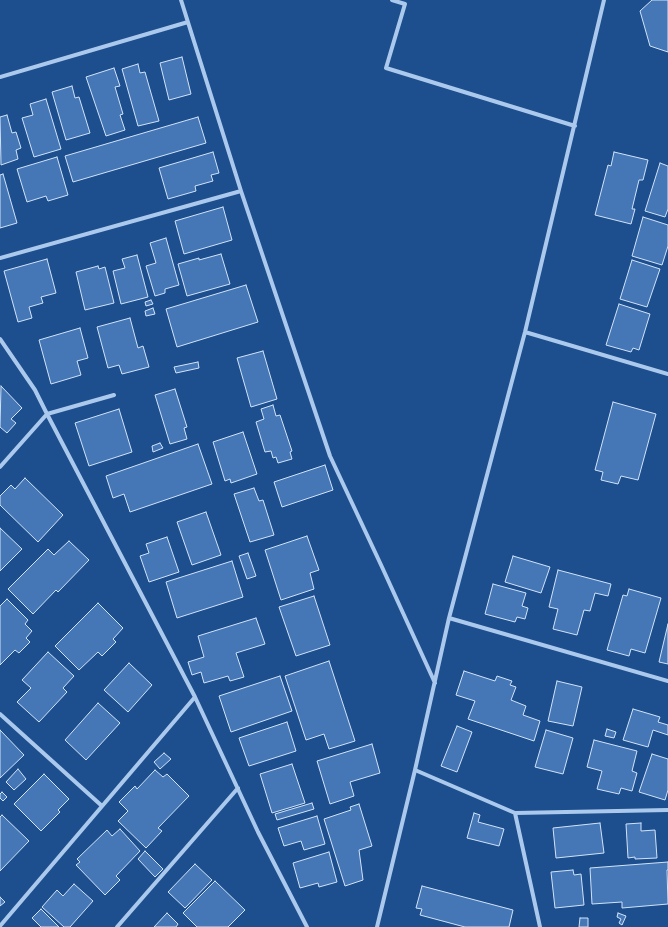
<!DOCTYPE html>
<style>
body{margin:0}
canvas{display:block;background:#1d4e8e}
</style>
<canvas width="668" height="927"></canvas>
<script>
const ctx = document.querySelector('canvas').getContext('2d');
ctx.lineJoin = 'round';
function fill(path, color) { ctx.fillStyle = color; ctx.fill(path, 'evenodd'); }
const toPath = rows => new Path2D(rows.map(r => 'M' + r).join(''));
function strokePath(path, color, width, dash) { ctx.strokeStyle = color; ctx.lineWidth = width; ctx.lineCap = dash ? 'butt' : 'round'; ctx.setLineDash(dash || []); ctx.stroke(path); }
const building = toPath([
 [652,0,668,0,668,52,650,46,640,11,652,0],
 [182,57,191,94,169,100,160,63,182,57],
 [138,64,140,73,145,72,159,121,138,126,122,69,138,64],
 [114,68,120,86,115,87,123,114,120,115,125,130,106,136,86,77,114,68],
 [72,86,75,98,79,97,90,133,66,140,52,92,72,86],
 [46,99,61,149,34,157,22,118,33,115,30,104,46,99],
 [7,115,12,133,16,132,21,148,16,150,18,159,1,165,0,117,7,115],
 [198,117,206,143,73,182,65,156,198,117],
 [213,152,219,173,211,175,213,181,195,186,196,191,168,199,159,168,213,152],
 [614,152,648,160,643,180,639,180,632,209,635,209,631,224,595,215,608,165,611,166,614,152],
 [57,157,68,195,48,201,46,196,27,202,17,169,57,157],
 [660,163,668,166,668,209,665,217,645,211,660,163],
 [3,174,17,223,0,228,0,175,3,174],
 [223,207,232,240,184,254,175,221,223,207],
 [643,217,668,225,668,246,662,265,632,256,643,217],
 [166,238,179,285,165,289,165,293,155,296,146,266,156,263,150,243,166,238],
 [221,254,230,284,187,296,178,264,199,258,199,260,221,254],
 [137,255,148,297,121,304,113,271,125,268,122,259,137,255],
 [47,259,56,293,41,297,43,303,29,307,32,318,18,322,4,271,47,259],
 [632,260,660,269,647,307,620,299,632,260],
 [98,266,99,269,105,267,114,303,85,310,76,272,98,266],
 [246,285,258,322,177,347,166,309,246,285],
 [151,300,153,304,146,306,145,302,151,300],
 [619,304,650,314,639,350,633,348,631,352,606,345,619,304],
 [153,308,155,314,146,316,145,311,153,308],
 [130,318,138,348,143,346,149,367,122,374,119,365,108,368,97,327,130,318],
 [80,328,88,358,77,361,81,375,51,384,39,340,80,328],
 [263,351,277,399,251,407,237,358,263,351],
 [198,362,199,368,176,373,174,367,198,362],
 [1,386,22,408,11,419,16,423,7,433,0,427,1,386],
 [175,389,187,427,184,428,187,439,170,444,155,395,175,389],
 [613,402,656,414,638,480,621,476,618,484,601,480,603,472,595,470,613,402],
 [273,405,276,416,280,415,292,451,290,452,292,459,278,463,276,457,273,458,271,451,265,452,256,422,264,419,261,409,273,405],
 [119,409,132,452,89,466,75,423,119,409],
 [243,432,257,474,231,483,230,479,225,481,213,442,243,432],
 [160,443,163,448,153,452,152,446,160,443],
 [198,444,212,484,130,512,124,494,113,498,106,476,198,444],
 [325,465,333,490,282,507,274,482,325,465],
 [25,478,63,515,38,542,0,505,0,496,11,485,15,489,25,478],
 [254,488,259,501,263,500,274,535,250,542,234,494,254,488],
 [206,512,221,555,192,565,177,522,206,512],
 [0,528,22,549,0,571,0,528],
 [307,536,319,570,310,573,314,589,281,600,265,550,307,536],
 [167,537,179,572,149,582,140,556,149,553,146,544,167,537],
 [69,541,89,560,58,592,56,590,33,614,8,589,48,549,54,555,69,541],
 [248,553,256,576,247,579,239,556,248,553],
 [513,556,550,567,541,593,505,582,513,556],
 [232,561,243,597,177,618,166,582,232,561],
 [558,570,611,584,608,596,595,593,590,611,584,610,577,635,553,629,558,609,549,607,558,570],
 [493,584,526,593,522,606,528,608,525,619,517,617,515,622,485,614,493,584],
 [629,589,661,598,645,653,631,649,629,656,607,650,623,595,627,596,629,589],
 [314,596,330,645,296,656,279,607,314,596],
 [7,599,28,620,25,624,32,631,26,638,30,642,19,653,15,650,0,665,0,606,7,599],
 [98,603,123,628,113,639,116,642,102,656,98,652,79,670,55,646,98,603],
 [256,618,265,644,236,653,244,677,230,681,228,676,204,683,201,672,192,675,188,662,204,657,198,636,256,618],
 [668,624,668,664,659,662,668,624],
 [48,652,74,676,63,688,67,692,39,722,17,702,31,688,22,680,48,652],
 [329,661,355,741,329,749,324,734,306,740,285,676,329,661],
 [129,663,152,685,128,712,104,690,129,663],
 [464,671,495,681,497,676,512,681,510,685,516,687,511,700,526,706,523,715,540,721,534,741,468,719,475,701,456,695,464,671],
 [280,676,292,711,231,732,219,696,280,676],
 [557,681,582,687,573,726,548,721,557,681],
 [98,703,120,723,86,760,65,740,98,703],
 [633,709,660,717,658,722,668,725,668,735,653,730,648,747,623,740,633,709],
 [287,722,296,751,249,766,239,738,287,722],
 [457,726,472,732,457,772,441,766,457,726],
 [607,729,616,732,614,738,605,736,607,729],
 [0,730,24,755,0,778,0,730],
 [546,730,573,738,563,774,535,767,546,730],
 [594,740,637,751,632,771,637,773,632,791,621,788,619,794,597,789,602,771,587,767,594,740],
 [372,744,380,773,350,782,354,796,330,804,317,761,372,744],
 [164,753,171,759,160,769,154,762,164,753],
 [652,754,668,759,668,790,665,800,639,792,652,754],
 [292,764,305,803,272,813,260,774,292,764],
 [18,769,26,779,14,790,6,782,18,769],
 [155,770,163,777,167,774,189,796,158,828,162,831,146,848,118,821,128,811,119,802,135,786,137,789,155,770],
 [44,774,69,799,58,810,60,812,41,831,14,804,44,774],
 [2,792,7,797,3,801,0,798,0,794,2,792],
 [312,803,314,809,277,820,275,814,312,803],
 [359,804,372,846,359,850,363,880,345,886,324,819,351,810,350,807,359,804],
 [474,813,480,815,478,822,504,829,499,846,467,838,474,813],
 [2,815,29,841,0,871,0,817,2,815],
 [317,816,325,844,304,850,301,841,284,846,278,828,317,816],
 [600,823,604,853,556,858,553,828,600,823],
 [641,823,641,831,655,830,657,858,635,859,635,857,628,858,626,824,641,823],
 [120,829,140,851,116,876,120,880,105,895,76,865,80,862,77,859,107,830,112,836,120,829],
 [145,851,163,869,155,877,138,859,145,851],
 [329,852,337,882,319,887,318,883,300,888,293,863,329,852],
 [668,862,668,870,667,870,668,904,622,908,622,902,592,904,590,868,668,862],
 [195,864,212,880,185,908,168,892,195,864],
 [573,870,574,875,581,874,584,905,555,908,551,872,573,870],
 [215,881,245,910,228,927,197,927,183,913,215,881],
 [74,884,93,901,70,927,64,927,42,907,57,890,63,896,74,884],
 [422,886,513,910,509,927,465,927,420,915,422,909,416,908,422,886],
 [0,897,5,902,0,906,0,897],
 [41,909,59,927,41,927,32,918,41,909],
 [167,913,178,924,176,927,154,927,167,913],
 [618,913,626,916,622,925,619,923,621,919,617,917,618,913],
 [580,918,588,918,588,927,579,927,580,918]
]);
fill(building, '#4577b6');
strokePath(building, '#d1e3f9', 1);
strokePath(toPath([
 [181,0,241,191,330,456,382,567,435,683],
 [392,0,405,4,386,68,575,126],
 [0,77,188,22],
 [0,258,241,191],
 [525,332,668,374],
 [0,339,35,390,47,414,195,697,258,832,307,927],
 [0,467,47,414,114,395],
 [449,618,668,681],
 [0,714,102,806],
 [415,770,515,813,668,810],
 [515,813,540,927],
 [0,926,195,697],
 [117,927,238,788],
 [377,927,415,770,449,618,525,332,604,0]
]), '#abc9ed', 4);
</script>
